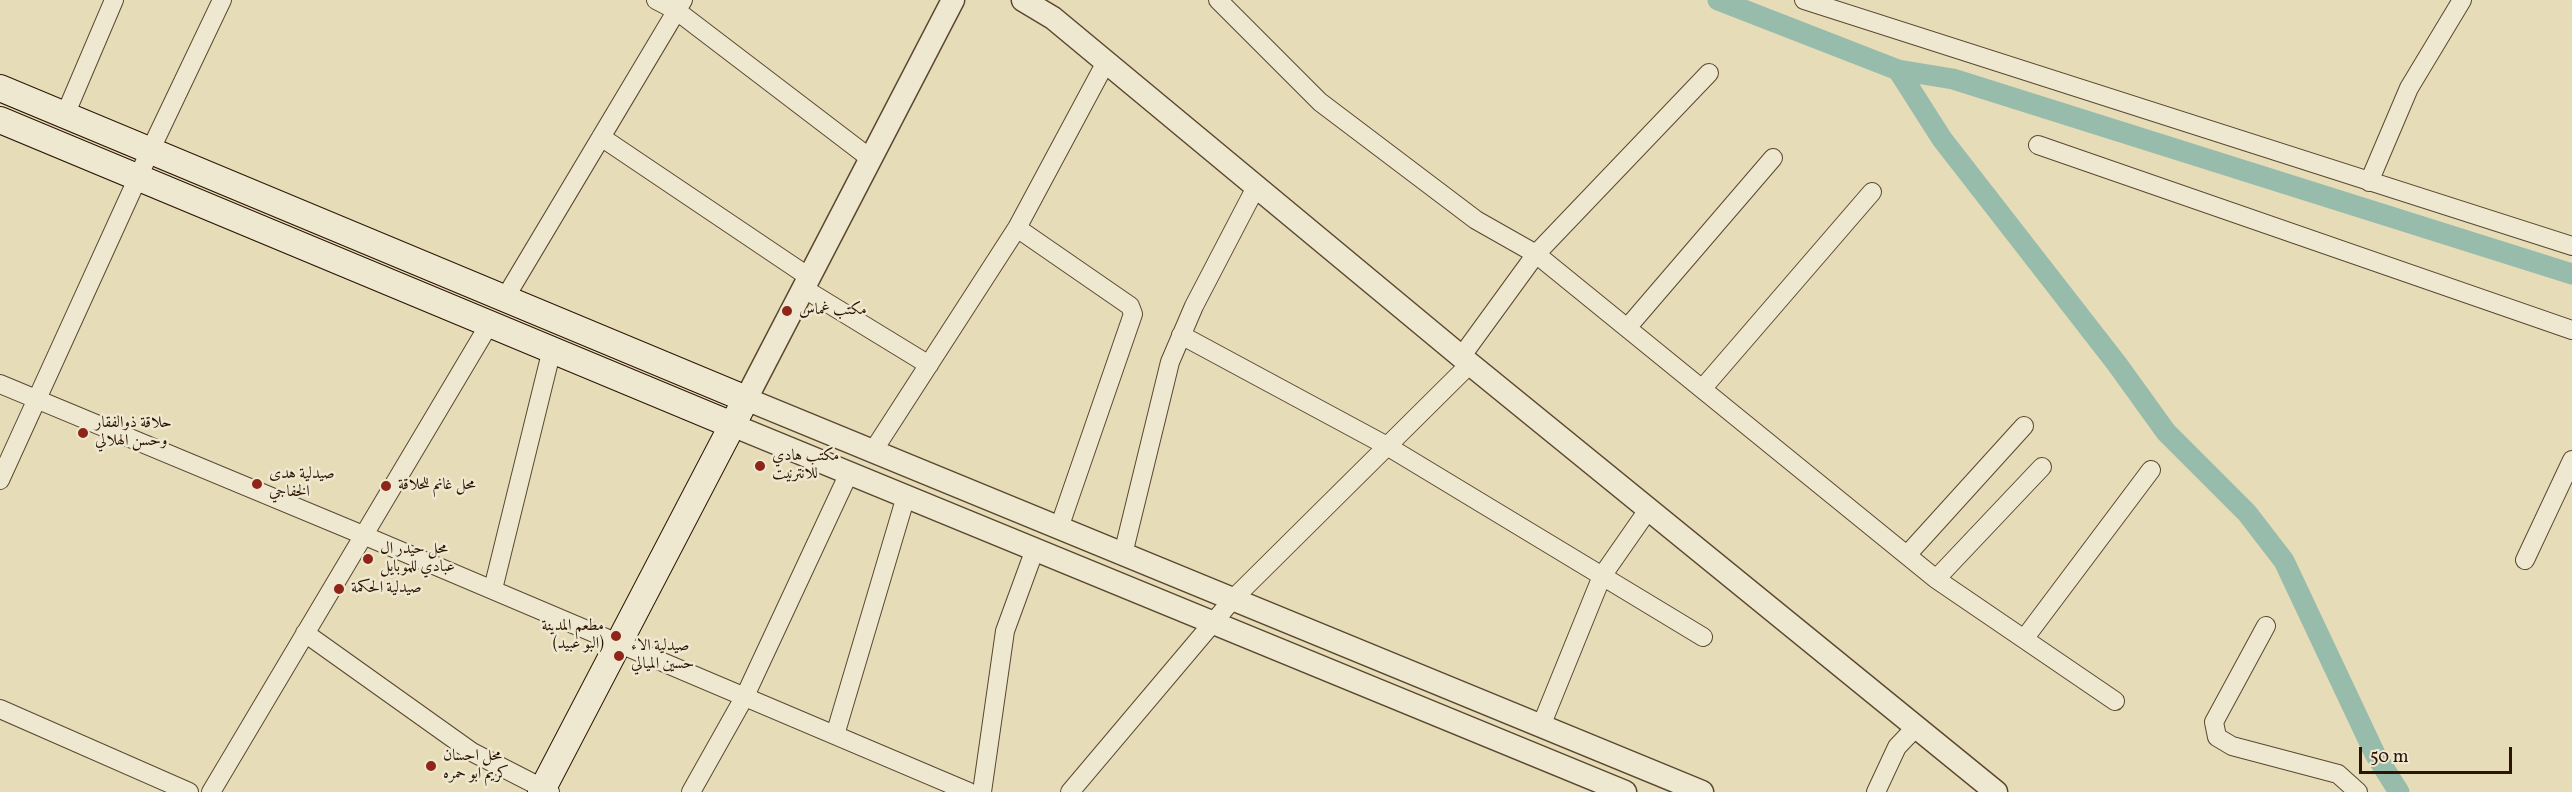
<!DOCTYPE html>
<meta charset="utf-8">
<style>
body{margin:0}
#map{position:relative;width:2572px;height:792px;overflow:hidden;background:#e7dcb8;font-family:Vollkorn,serif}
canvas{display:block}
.scale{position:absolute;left:2359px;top:747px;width:153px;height:27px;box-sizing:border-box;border:3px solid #2b1502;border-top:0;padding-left:8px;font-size:18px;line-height:21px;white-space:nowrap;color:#2b1502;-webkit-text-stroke:4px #efe8d1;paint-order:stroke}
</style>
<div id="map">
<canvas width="2572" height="792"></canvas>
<div class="scale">50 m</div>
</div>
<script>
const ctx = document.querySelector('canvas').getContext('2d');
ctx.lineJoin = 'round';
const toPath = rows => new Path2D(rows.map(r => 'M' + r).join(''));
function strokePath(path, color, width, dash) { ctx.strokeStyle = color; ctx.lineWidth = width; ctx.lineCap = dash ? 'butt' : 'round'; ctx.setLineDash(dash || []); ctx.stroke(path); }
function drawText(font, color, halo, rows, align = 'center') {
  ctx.font = font + ' Vollkorn,Amiri,serif'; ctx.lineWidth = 5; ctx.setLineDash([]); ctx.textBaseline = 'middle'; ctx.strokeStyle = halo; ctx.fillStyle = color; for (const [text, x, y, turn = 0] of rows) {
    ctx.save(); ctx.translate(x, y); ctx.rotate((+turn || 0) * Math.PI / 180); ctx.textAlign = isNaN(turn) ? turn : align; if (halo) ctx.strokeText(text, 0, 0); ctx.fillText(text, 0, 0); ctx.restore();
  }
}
strokePath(toPath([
 [1718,0,1898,70,1953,79,2572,274],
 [1898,70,1942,139,2117,364,2166,432,2247,513,2284,561,2375,754,2399,792]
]), '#97bcab', 21);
const minor = toPath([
 [656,0,677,11,871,159],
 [1218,0,1320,102,1476,220,1536,254,1936,579,2115,701],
 [1804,0,2572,246],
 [65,115,114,0],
 [601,137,809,277],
 [2038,145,2572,330],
 [2369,182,2409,88,2462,0],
 [1017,228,1130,306,1133,314,1059,528],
 [803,288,929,365],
 [505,298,683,0],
 [1627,328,1773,158],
 [1181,335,1387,446,1703,637],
 [1461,357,1536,254,1709,73],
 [0,384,363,535,969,792],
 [1702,389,1872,192],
 [873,451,1017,228,1106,62],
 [0,480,150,151,222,0],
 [1123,554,1170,362,1194,306,1256,187],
 [1907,555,2024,426],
 [2525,560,2572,460],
 [1936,579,2042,467],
 [493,589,552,349],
 [2266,626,2214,722,2217,737,2232,746,2338,774,2358,792],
 [305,633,472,752,550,792],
 [2024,639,2151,470],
 [0,709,189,792],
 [1541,726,1602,576,1648,510],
 [835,735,906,496],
 [211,792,490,323],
 [691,792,745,696,849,473],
 [982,792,1005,631,1035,549],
 [1070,792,1233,599,1470,364],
 [1876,792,1897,747,1916,727]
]);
const tertiary = toPath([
 [953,0,746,399,1702,792],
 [1023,0,1053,18,1470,364,1996,792],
 [732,425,1625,792]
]);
const secondary = toPath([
 [0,88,746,399,541,792],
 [0,120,732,425]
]);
strokePath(minor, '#5a4730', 20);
strokePath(tertiary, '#5a4730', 25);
strokePath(secondary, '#2b1502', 28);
strokePath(minor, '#efe8d1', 18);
strokePath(tertiary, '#efe8d1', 22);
strokePath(secondary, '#efe8d1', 26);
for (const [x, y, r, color] of [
 [787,311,6,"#8f2418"],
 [83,433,6,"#8f2418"],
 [760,466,6,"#8f2418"],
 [257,484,6,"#8f2418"],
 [386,486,6,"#8f2418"],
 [368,559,6,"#8f2418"],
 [339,589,6,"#8f2418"],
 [616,636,6,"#8f2418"],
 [619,656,6,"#8f2418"],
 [431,766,6,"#8f2418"]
]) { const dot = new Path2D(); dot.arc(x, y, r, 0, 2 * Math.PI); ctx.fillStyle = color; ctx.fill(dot); strokePath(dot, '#efe8d1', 2); }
drawText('16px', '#2b1502', '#efe8d1', [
 ["مكتب غماس",799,311],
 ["حلاقة ذوالفقار",95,424],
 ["وحسن الهلالي",95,442],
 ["مكتب هادي",772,457],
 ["للانترنيت",772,475],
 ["صيدلية هدى",269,475],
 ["الخفاجي",269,493],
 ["محل غانم للحلاقة",398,486],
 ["محل حيدر ال",380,550],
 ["عبادي للموبايل",380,568],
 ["صيدلية الحكمة",351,589],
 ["مطعم المدينة",604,627,"right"],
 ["(البو عبيد)",604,645,"right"],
 ["صيدلية الاء",631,647],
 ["حسين الميالي",631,665],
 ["محل احسان",443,757],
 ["كريم ابو حمره",443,775]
], 'left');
</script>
